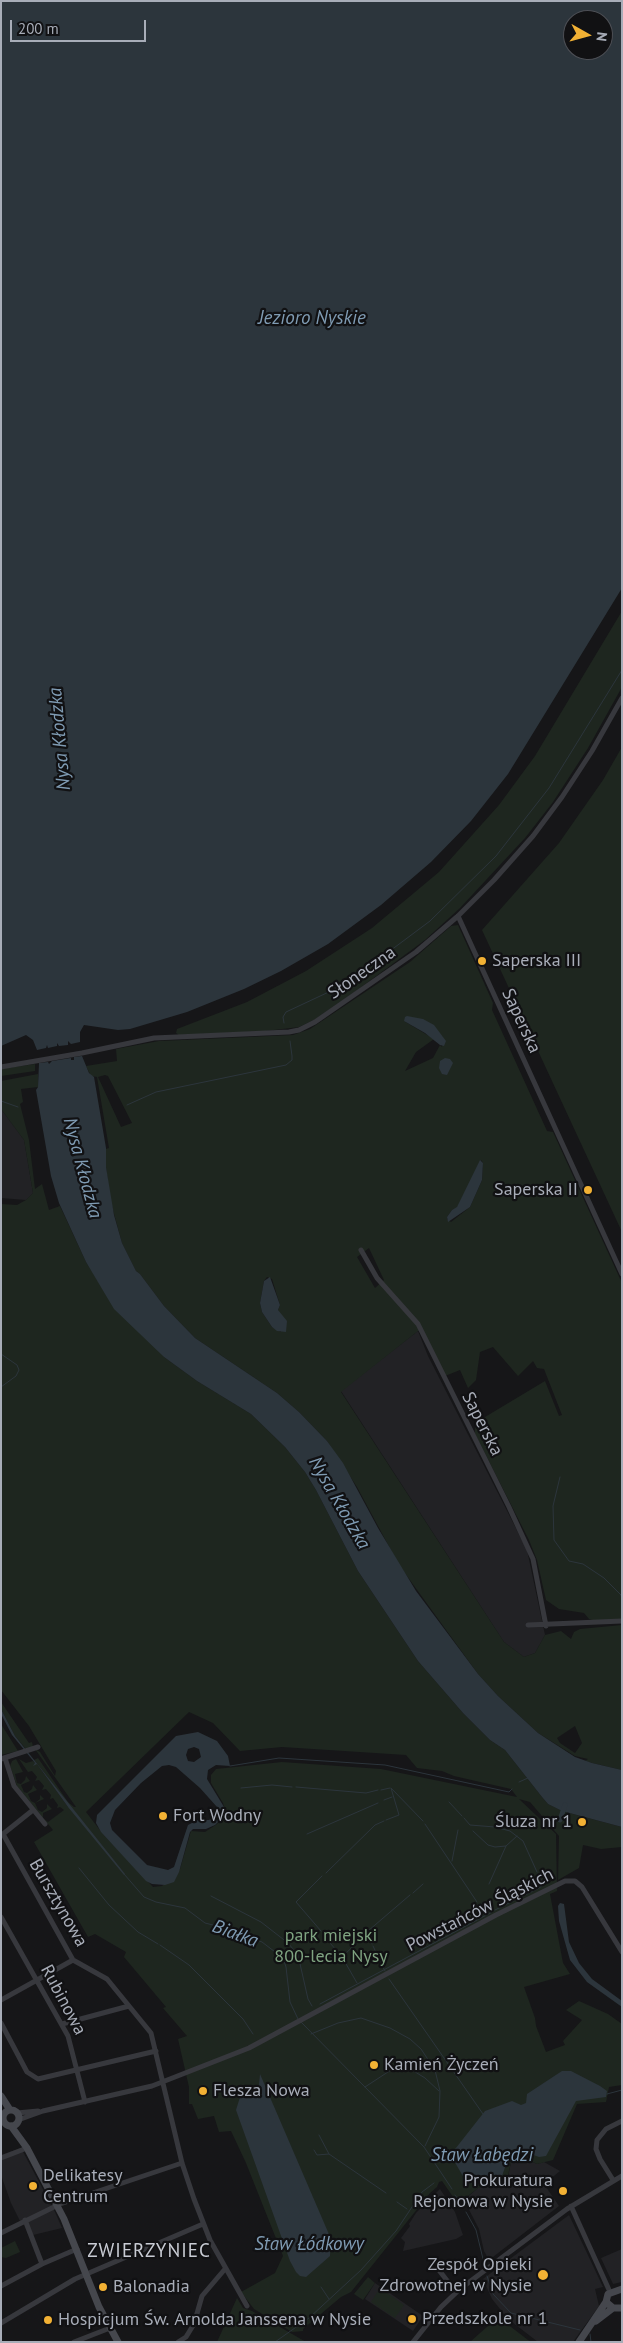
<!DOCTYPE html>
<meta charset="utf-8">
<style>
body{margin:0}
#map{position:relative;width:623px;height:2343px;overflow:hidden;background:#161618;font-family:"PT Sans",sans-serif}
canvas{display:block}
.frame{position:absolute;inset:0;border:2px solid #a8adb8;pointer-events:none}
.north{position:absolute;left:563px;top:10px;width:50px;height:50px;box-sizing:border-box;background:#111113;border:1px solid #4d4f55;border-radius:50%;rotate:97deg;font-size:14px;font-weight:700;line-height:20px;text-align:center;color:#a8adb8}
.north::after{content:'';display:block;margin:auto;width:18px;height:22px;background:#f2b134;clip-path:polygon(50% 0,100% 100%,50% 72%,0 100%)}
.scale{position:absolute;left:10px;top:20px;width:136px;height:22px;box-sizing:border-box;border:2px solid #a8adb8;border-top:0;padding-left:6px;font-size:15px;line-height:18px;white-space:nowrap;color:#a8adb8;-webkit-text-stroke:4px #111113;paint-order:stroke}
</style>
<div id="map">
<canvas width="623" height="2343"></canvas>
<div class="frame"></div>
<div class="north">N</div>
<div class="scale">200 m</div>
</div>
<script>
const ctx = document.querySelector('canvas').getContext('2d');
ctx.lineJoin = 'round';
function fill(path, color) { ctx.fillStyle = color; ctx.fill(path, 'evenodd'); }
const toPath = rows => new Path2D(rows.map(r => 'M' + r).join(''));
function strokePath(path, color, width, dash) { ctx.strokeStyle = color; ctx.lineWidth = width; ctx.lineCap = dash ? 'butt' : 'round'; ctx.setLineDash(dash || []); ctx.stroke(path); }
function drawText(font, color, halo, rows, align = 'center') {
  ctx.font = font + ' "PT Sans",sans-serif'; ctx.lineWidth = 4.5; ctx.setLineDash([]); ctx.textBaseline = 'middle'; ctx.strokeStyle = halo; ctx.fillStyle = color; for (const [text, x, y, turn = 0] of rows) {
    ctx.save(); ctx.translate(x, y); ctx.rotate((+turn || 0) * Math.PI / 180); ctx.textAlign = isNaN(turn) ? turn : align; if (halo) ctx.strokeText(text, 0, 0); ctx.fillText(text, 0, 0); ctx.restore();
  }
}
fill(toPath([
 [1,1109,24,1140,33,1193,26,1200,1,1198],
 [418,1331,428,1356,527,1550,545,1635,535,1653,524,1657,504,1642,341,1391],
 [21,2148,55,2212,62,2228,33,2235,28,2224,22,2225,11,2203,1,2175,1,2155],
 [513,2153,537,2164,544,2162,560,2171,544,2184,559,2206,489,2260,484,2251,479,2229,464,2200,478,2188,508,2177],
 [440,2189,455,2212,463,2235,456,2239,403,2251,405,2242,401,2238,410,2226,409,2224,416,2213],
 [569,2215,603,2287,595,2289,599,2306,573,2342,538,2342,508,2319,492,2299,483,2279],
 [622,2249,622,2282,613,2284,601,2258],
 [375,2283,423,2316,413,2331,365,2299]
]), '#222225');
fill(toPath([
 [622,611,622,687,588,748,553,802,525,838,460,908,425,940,356,991,314,1020,299,1027,266,1031,179,1035,176,1033,177,1029,247,1002,306,971,372,928,439,872,499,805,535,756],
 [622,747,622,1232,482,930,559,843,603,780],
 [458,925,493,1003,492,1010,547,1131,553,1132,622,1283,622,1619,596,1621,589,1619,584,1613,559,1609,546,1600,537,1560,529,1540,475,1434,475,1426,485,1417,545,1381,559,1416,562,1415,544,1369,537,1368,533,1361,518,1376,493,1347,480,1352,476,1380,468,1388,460,1370,445,1376,423,1330,418,1331,341,1392,504,1642,524,1657,535,1653,545,1635,561,1631,571,1639,574,1632,580,1629,622,1625,622,1770,592,1763,585,1761,588,1759,575,1756,538,1733,498,1696,478,1674,399,1565,357,1487,327,1441,299,1412,277,1393,195,1338,164,1306,140,1274,136,1271,122,1243,110,1199,106,1167,106,1149,109,1148,97,1077,91,1076,86,1066,117,1061,116,1049,159,1041,293,1035,310,1029,410,962,451,926],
 [404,1021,443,1037,442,1047,440,1045,433,1058,405,1071,416,1052,434,1039],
 [105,1075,108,1076,132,1123,121,1127,98,1077],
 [481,1160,483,1163,482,1180,470,1207,451,1222,447,1219,447,1217,452,1210,457,1208],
 [369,1248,384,1280,375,1288,357,1257],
 [267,1277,272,1279,280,1305,278,1310,281,1332,272,1327,262,1312,260,1303,264,1281],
 [575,1726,582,1743,575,1753,560,1743,557,1738],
 [35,1064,35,1071,1,1076,1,1069],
 [38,1074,38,1087,21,1089,23,1102,20,1104,29,1140,35,1189,42,1184,49,1210,60,1206,86,1262,103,1289,164,1357,197,1381,251,1414,285,1447,305,1472,316,1490,358,1571,418,1661,463,1713,490,1740,505,1750,542,1797,548,1804,562,1811,622,1827,622,1847,601,1849,583,1845,579,1868,558,1880,559,1836,530,1802,519,1799,556,1834,557,1891,550,1894,563,1963,570,1974,524,1987,535,2018,536,2026,546,2052,565,2045,563,2041,582,2020,566,2010,579,2001,608,2014,622,2024,622,2085,609,2087,606,2102,577,2104,553,2160,537,2164,513,2153,507,2180,478,2188,458,2204,442,2181,439,2182,437,2187,430,2193,351,2292,341,2297,303,2329,303,2331,292,2332,254,2309,241,2292,275,2273,283,2256,246,2163,231,2131,219,2132,214,2116,198,2119,192,2104,189,2104,189,2087,178,2039,187,2036,163,2008,166,2007,124,1957,126,1952,95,1934,88,1937,34,1842,53,1830,17,1786,10,1766,12,1761,16,1759,23,1772,15,1774,17,1783,21,1784,25,1780,26,1776,30,1781,21,1785,24,1792,27,1793,32,1789,33,1785,37,1790,28,1794,31,1801,35,1803,40,1799,40,1795,44,1799,35,1803,38,1810,42,1812,47,1808,47,1804,52,1809,43,1813,43,1818,48,1822,64,1810,60,1807,57,1808,58,1805,53,1798,50,1799,51,1795,46,1789,42,1790,44,1786,39,1780,35,1781,37,1777,32,1771,28,1772,19,1759,26,1763,33,1761,37,1764,68,1807,71,1807,34,1760,38,1758,68,1802,74,1807,76,1807,35,1749,40,1752,55,1776,56,1771,29,1726,1,1690,1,1204,17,1205,26,1200,33,1193,24,1140,1,1109,1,1081],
 [189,1712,213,1723,240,1751,282,1747,406,1755,417,1768,442,1771,454,1776,511,1789,517,1797,381,1769,282,1762,216,1769,211,1775,211,1783,223,1803,225,1809,224,1817,217,1824,205,1832,191,1831,180,1869,162,1886,153,1887,103,1834,86,1812],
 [1,1702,29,1743,32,1742,33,1747,26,1749,15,1736,1,1709],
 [1,1724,18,1751,1,1755],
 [15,2241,20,2252,6,2258,1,2257,1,2248],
 [368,2277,375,2283,363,2300,354,2294],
 [380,2288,404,2305,395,2318,371,2302],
 [237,2298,243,2308,252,2311,306,2342,217,2342],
 [498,2317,528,2340,532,2342,470,2342]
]), '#1e261f');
fill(toPath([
 [1,1,622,1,622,588,508,774,471,821,431,862,381,905,328,944,281,971,244,989,187,1012,130,1029,118,1030,84,1025,80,1032,80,1042,71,1044,68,1041,68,1045,59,1046,57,1043,57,1046,48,1048,47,1045,46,1048,37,1050,33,1040,26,1035,1,1046],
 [573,20,603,20,603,50,573,50],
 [407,1016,423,1019,434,1025,446,1041,444,1046,440,1045,425,1033,404,1021,405,1017],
 [82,1056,89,1073,94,1077,106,1148,106,1167,114,1215,122,1243,136,1271,140,1274,164,1306,195,1338,277,1393,299,1412,327,1441,343,1463,378,1528,416,1591,478,1674,498,1696,538,1733,575,1757,592,1763,622,1770,622,1827,562,1811,548,1804,542,1797,505,1750,490,1740,463,1713,418,1661,358,1571,316,1490,305,1472,285,1447,251,1414,197,1381,164,1357,114,1309,86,1262,59,1203,51,1176,36,1090,38,1087,39,1063,48,1062,49,1064,52,1061,71,1058,71,1060,74,1060,74,1057],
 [445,1058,450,1059,453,1063,447,1075,442,1074,439,1068,440,1061],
 [480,1160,483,1163,482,1180,470,1207,448,1222,447,1217,452,1210,457,1207],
 [270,1277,280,1305,278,1310,287,1321,286,1332,277,1331,272,1327,262,1312,260,1303,264,1281],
 [1,1709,15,1736,125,1874,124,1875,68,1807,37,1764,33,1766,35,1763,12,1735,1,1714],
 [198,1732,217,1741,228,1756,230,1766,216,1765,208,1770,207,1779,224,1807,222,1818,215,1825,206,1829,193,1829,190,1832,179,1872,174,1882,165,1885,152,1884,146,1881,101,1832,96,1823,97,1815,176,1736],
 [194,1747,199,1749,201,1757,194,1762,188,1761,186,1755,188,1749],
 [169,1765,176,1767,200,1788,217,1807,216,1816,209,1820,198,1820,188,1825,174,1867,168,1870,147,1865,112,1830,110,1823,115,1810,141,1783,162,1766],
 [560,1903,564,1904,569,1942,579,1963,592,1979,622,2001,622,2007,587,1982,570,1960,559,1921,558,1906],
 [562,2071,571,2071,600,2086,607,2091,606,2097,576,2101,546,2156,539,2157,517,2149,511,2150,502,2176,498,2179,469,2180,464,2178,453,2159,452,2153,485,2111,512,2101,521,2105,526,2103,527,2094],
 [260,2074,331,2239,330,2256,306,2277,300,2276,296,2272,290,2261,236,2110,241,2094,246,2089,259,2085]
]), '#2c353c');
strokePath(toPath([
 [284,1023,283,1017,286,1012,333,990,355,977,430,921,496,856,549,788,622,670],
 [1,1101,18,1107],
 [127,1105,156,1092,286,1065,292,1060,292,1056,290,1041],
 [1,1354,17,1365,19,1370,16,1376,1,1387],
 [560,1477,553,1506,554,1540,569,1561,583,1564,604,1578,621,1595,622,1599],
 [230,1766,279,1758,385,1765,509,1792,512,1789],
 [519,1782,528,1778],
 [296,1787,366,1793,378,1790],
 [241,1788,272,1785,292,1787],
 [381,1790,390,1788],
 [384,1800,392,1797],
 [449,1802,462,1816],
 [464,1818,470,1825,495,1827,510,1831,523,1841,537,1872],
 [386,1820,399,1815,391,1788,423,1821],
 [425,1824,477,1902],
 [473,1831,488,1845,495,1847,506,1846,517,1836],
 [307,1834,378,1803],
 [452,1861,458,1830],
 [79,1868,109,1905,138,1932,158,1944],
 [326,1873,375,1825,384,1821],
 [124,1874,144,1897,156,1902,185,1908,205,1923,225,1928,262,1942,283,1958,286,1967,290,2002,298,2019],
 [489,1884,506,1846],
 [413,1893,423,1884],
 [211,1896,261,1922,288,1943,298,1955,308,1999,312,2006],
 [478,1905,482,1916],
 [495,1910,539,1888,543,1885,539,1875],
 [321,1931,296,1902,322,1876],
 [323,1935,344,1959],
 [372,1944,368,1931,410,1895],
 [160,1945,189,1965,243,2019,253,2034],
 [373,1946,385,1971],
 [342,1957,368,1932],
 [345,1962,357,1983],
 [389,1979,483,2114],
 [320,2004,492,1912],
 [301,2022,424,2147,452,2189],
 [311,2034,338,2023,361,2018,390,2028,410,2039,421,2049,435,2070,440,2091,439,2117,425,2146],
 [365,2087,391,2070,412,2070,425,2078,439,2091],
 [607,2094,622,2090],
 [319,2135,329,2154],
 [314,2150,317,2155,329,2154,386,2193],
 [455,2195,463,2207],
 [397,2202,407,2209],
 [466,2212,476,2230,484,2263],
 [487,2276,493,2294,511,2313,580,2330],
 [321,2287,329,2299],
 [590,2334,591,2342],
 [275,2342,309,2318,361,2270,396,2231,422,2192,434,2183]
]), '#2c353c', 1);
strokePath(toPath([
 [560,1820,565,1805]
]), '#2c353c', 5);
strokePath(toPath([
 [458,916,622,1274],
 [1,1067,82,1053,154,1038,289,1032,299,1030,315,1022,416,952,458,916,494,880,533,836,562,797,592,751,622,698],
 [361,1250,377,1278,418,1324,509,1507,533,1559,546,1626],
 [528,1625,622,1621],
 [5,1758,14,1786,45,1824],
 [1,1759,38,1747],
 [3,1834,73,1960,107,1979,151,2033,182,2163,194,2199,210,2240,247,2306],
 [3,1834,33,1810],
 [1,1917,68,2036,85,2102],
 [1,2000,73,1960],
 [1,2023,27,2072,38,2079,156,2051],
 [62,2024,129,2006],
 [17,2113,38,2111],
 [18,2120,43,2111,152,2086,249,2048,496,1915,565,1881,575,1881,582,1887,622,1952],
 [1,2158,27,2148],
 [613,2180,600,2159,596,2149,597,2140,606,2129,622,2121],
 [571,2206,610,2292],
 [25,2220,42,2264],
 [1,2233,60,2204,182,2163],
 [438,2269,456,2292],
 [1,2286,42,2264,77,2249],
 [1,2323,75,2279,203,2224],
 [74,2342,110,2328],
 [178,2342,186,2337,194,2324,202,2296,225,2269],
 [413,2342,441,2307,460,2289,567,2209,622,2176]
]), '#37383d', 5);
strokePath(toPath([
 [1,2096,10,2110],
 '3 2118a8 8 0 1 1 16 0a8 8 0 1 1-16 0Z',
 [11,2126,27,2148,64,2219,99,2307,118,2342],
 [622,2289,608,2294,606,2302,613,2308,622,2308],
 [596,2321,613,2308],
 [579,2342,606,2302]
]), '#45474d', 7);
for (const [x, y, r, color] of [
 [482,961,5,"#f2b134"],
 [588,1190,5,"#f2b134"],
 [163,1816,5,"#f2b134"],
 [582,1822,5,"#f2b134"],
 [374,2065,5,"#f2b134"],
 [203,2091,5,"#f2b134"],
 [33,2186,5,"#f2b134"],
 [563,2191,5,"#f2b134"],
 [543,2275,6,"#f2b134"],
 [103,2287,5,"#f2b134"],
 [412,2319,5,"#f2b134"],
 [48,2320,5,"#f2b134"]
]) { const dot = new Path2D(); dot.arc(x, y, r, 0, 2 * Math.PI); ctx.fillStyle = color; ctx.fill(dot); strokePath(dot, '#111113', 2); }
drawText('18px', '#a8adb8', '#111113', [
 ["Saperska III",492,961],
 ["Saperska II",578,1190,"right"],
 ["Fort Wodny",173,1816],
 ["Śluza nr 1",572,1822,"right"],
 ["Kamień Życzeń",384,2065],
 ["Flesza Nowa",213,2091],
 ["Delikatesy",43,2176],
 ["Centrum",43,2197],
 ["Prokuratura",553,2181,"right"],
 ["Rejonowa w Nysie",553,2202,"right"],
 ["Zespół Opieki",532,2265,"right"],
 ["Zdrowotnej w Nysie",532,2286,"right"],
 ["Balonadia",113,2287],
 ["Przedszkole nr 1",422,2319],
 ["Hospicjum Św. Arnolda Janssena w Nysie",58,2320]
], 'left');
drawText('18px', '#a8adb8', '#111113', [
 ["Słoneczna",362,973,-35],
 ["Saperska",521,1021,65],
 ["Saperska",482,1424,63],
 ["Bursztynowa",58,1903,60],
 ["Powstańców Śląskich",480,1910,-27],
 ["Rubinowa",63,2000,62]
]);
drawText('18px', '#7fa381', '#111113', [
 ["park miejski",331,1936],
 ["800-lecia Nysy",331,1957]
]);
drawText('italic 19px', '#7f9bb3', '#111113', [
 ["Jezioro Nyskie",312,319],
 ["Nysa Kłodzka",60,739,-95],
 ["Nysa Kłodzka",82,1168,75],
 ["Nysa Kłodzka",339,1503,60],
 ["Białka",235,1934,20],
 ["Staw Łabędzi",482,2156],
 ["Staw Łódkowy",309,2245]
]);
ctx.letterSpacing = '1px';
drawText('19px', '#c9ccd4', '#111113', [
 ["ZWIERZYNIEC",149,2252]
]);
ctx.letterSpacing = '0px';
</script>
